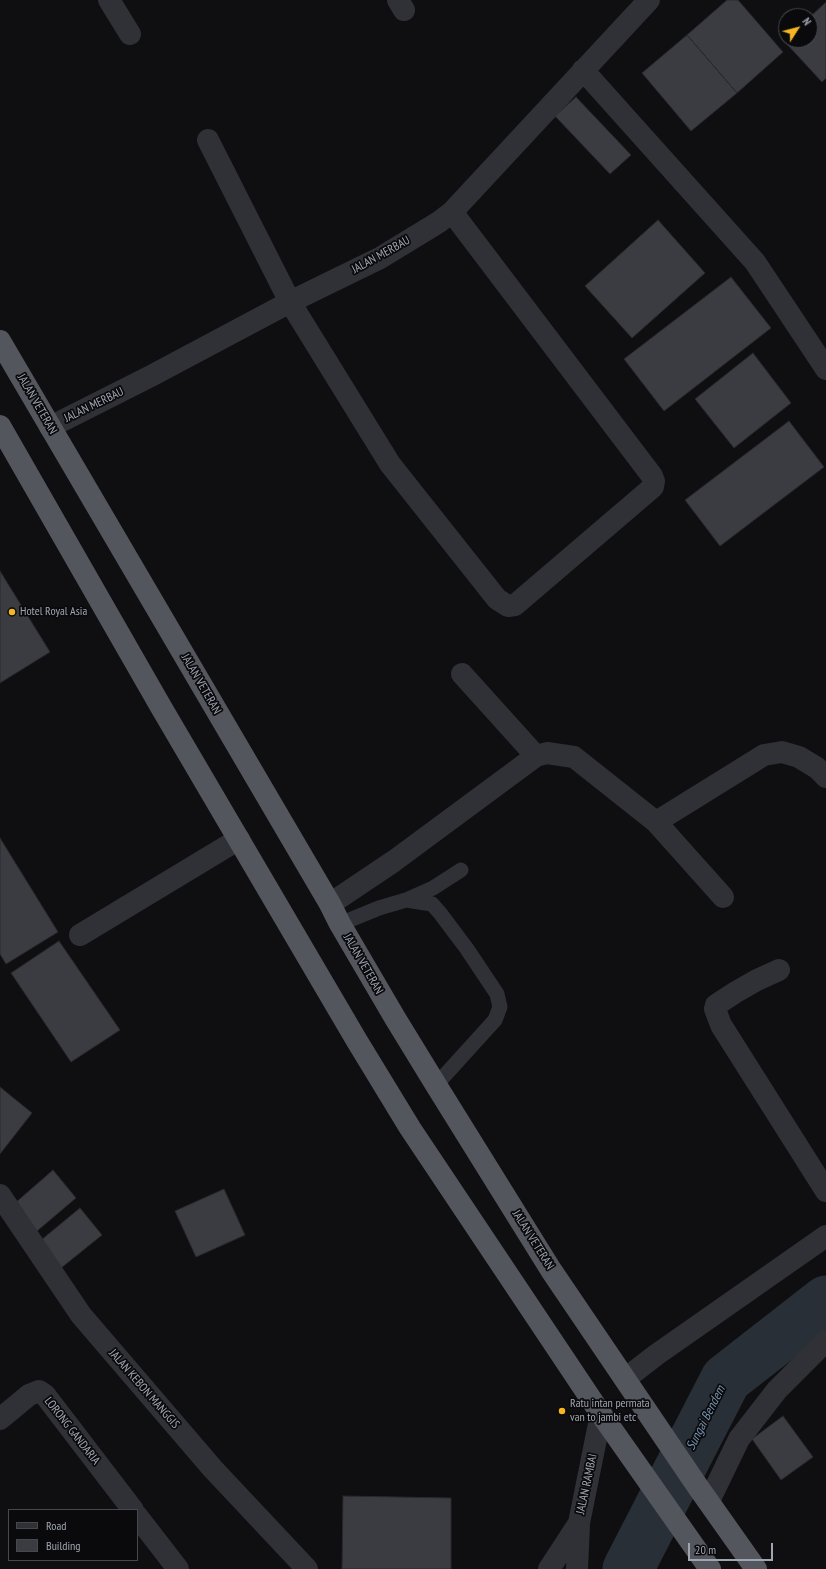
<!DOCTYPE html>
<style>
body{margin:0}
#map{position:relative;width:826px;height:1569px;overflow:hidden;background:#0f0f11;font-family:"PT Sans Narrow",sans-serif}
canvas{display:block}
.legend{position:absolute;left:8px;top:1509px;width:130px;height:52px;box-sizing:border-box;background:#0a0a0c;border:1px solid #46484e;margin:0;padding:5px 7px;list-style:none;font-size:12px;color:#a0a5b2}
.legend li{display:flex;align-items:center;gap:8px;height:20px}
.legend b{width:20px;border:1px solid #46484e}
.north{position:absolute;left:778px;top:8px;width:40px;height:40px;box-sizing:border-box;background:#0a0a0c;border:1px solid #46484e;border-radius:50%;rotate:54deg;font-size:11px;font-weight:700;line-height:16px;text-align:center;color:#a0a5b2}
.north::after{content:'';display:block;margin:auto;width:14px;height:18px;background:#f6b622;clip-path:polygon(50% 0,100% 100%,50% 72%,0 100%)}
.scale{position:absolute;left:688px;top:1543px;width:85px;height:18px;box-sizing:border-box;border:2px solid #a0a5b2;border-top:0;padding-left:5px;font-size:12px;line-height:14px;white-space:nowrap;color:#a0a5b2;-webkit-text-stroke:3px #0a0a0c;paint-order:stroke}
</style>
<div id="map">
<canvas width="826" height="1569"></canvas>
<ul class="legend">
<li><b style="height:5px;background:#303136"></b>Road</li>
<li><b style="height:11px;background:#3b3c41"></b>Building</li>
</ul>
<div class="north">N</div>
<div class="scale">20 m</div>
</div>
<script>
const ctx = document.querySelector('canvas').getContext('2d');
ctx.lineJoin = 'round';
const toPath = rows => new Path2D(rows.map(r => 'M' + r).join(''));
function strokePath(path, color, width, dash) { ctx.strokeStyle = color; ctx.lineWidth = width; ctx.lineCap = dash ? 'butt' : 'round'; ctx.setLineDash(dash || []); ctx.stroke(path); }
function fill(path, color) { ctx.fillStyle = color; ctx.fill(path, 'evenodd'); }
function drawText(font, color, halo, rows, align = 'center') {
  ctx.font = font + ' "PT Sans Narrow",sans-serif'; ctx.lineWidth = 3.5; ctx.setLineDash([]); ctx.textBaseline = 'middle'; ctx.strokeStyle = halo; ctx.fillStyle = color; for (const [text, x, y, turn = 0] of rows) {
    ctx.save(); ctx.translate(x, y); ctx.rotate((+turn || 0) * Math.PI / 180); ctx.textAlign = isNaN(turn) ? turn : align; if (halo) ctx.strokeText(text, 0, 0); ctx.fillText(text, 0, 0); ctx.restore();
  }
}
strokePath(toPath([
 [628,1569,726,1379,826,1301]
]), '#282f36', 51);
const building = toPath([
 [727,0,738,0,783,52,737,93,687,35,727,0],
 [826,2,826,78,822,82,784,41,786,39,786,40,810,40,810,17,826,2],
 [687,35,737,93,691,131,642,73,687,35],
 [576,97,631,155,610,174,555,116,576,97],
 [658,220,705,273,632,338,585,286,658,220],
 [731,277,771,328,664,411,624,359,731,277],
 [753,353,791,403,734,448,695,399,753,353],
 [789,421,824,467,720,546,685,500,789,421],
 [0,571,50,652,0,683,0,571],
 [0,838,58,932,6,964,0,954,0,838],
 [59,941,120,1030,71,1062,11,973,59,941],
 [0,1087,32,1113,0,1154,0,1087],
 [53,1170,76,1198,37,1231,14,1204,53,1170],
 [224,1189,245,1235,196,1257,175,1211,224,1189],
 [80,1208,102,1235,61,1268,40,1241,80,1208],
 [783,1416,813,1457,781,1480,752,1439,783,1416],
 [343,1496,451,1498,451,1569,342,1569,343,1496]
]);
fill(building, '#3b3c41');
strokePath(building, '#29292d', 1);
strokePath(toPath([
 [406,900,433,888,461,870],
 [340,924,379,908,406,900,432,904,440,913,467,949,497,994,500,1007,495,1020,436,1085]
]), '#303136', 15);
strokePath(toPath([
 [109,0,130,34],
 [398,0,404,10],
 [583,70,755,262,826,369],
 [208,140,290,302,390,464,497,599,508,606,515,605,653,487,654,481,652,476,452,212],
 [50,427,151,376,290,302,380,258,439,222,452,212,649,0],
 [462,674,536,756],
 [656,822,764,755,782,752,799,757,817,768,826,777],
 [330,904,394,861,536,756,547,753,574,757,656,822,723,897],
 [80,935,239,839],
 [779,970,757,980,736,992,716,1005,715,1009,721,1025,826,1191],
 [0,1195,81,1315,213,1469,307,1569],
 [625,1379,656,1355,826,1236],
 [0,1419,29,1395,39,1391,45,1395,133,1510],
 [709,1501,739,1439,777,1390,826,1341],
 [137,1516,178,1569],
 [549,1569,579,1523,601,1414],
 [577,1569,579,1525]
]), '#303136', 22);
strokePath(toPath([
 [0,341,330,904,340,924,395,1018,436,1085,551,1270,698,1487,756,1569],
 [0,426,161,707,357,1041,410,1128,601,1414,710,1569]
]), '#54565e', 22);
for (const [x, y, r, color] of [
 [12,612,4,"#f6b622"],
 [562,1411,4,"#f6b622"]
]) { const dot = new Path2D(); dot.arc(x, y, r, 0, 2 * Math.PI); ctx.fillStyle = color; ctx.fill(dot); strokePath(dot, '#0a0a0c', 1.5); }
drawText('12px', '#a0a5b2', '#0a0a0c', [
 ["JALAN MERBAU",381,255,-29],
 ["JALAN VETERAN",37,404,60],
 ["JALAN MERBAU",94,405,-26],
 ["JALAN VETERAN",201,684,60],
 ["JALAN VETERAN",363,964,60],
 ["JALAN VETERAN",533,1240,58],
 ["JALAN KEBON MANGGIS",144,1389,49],
 ["LORONG GANDARIA",72,1431,52],
 ["JALAN RAMBAI",587,1484,-78]
]);
drawText('12px', '#a0a5b2', '#0a0a0c', [
 ["Hotel Royal Asia",20,612],
 ["Ratu intan permata",570,1404],
 ["van to jambi etc",570,1418]
], 'left');
drawText('italic 13px', '#7592af', '#0a0a0c', [
 ["Sungai Bendem",706,1418,-63]
]);
</script>
